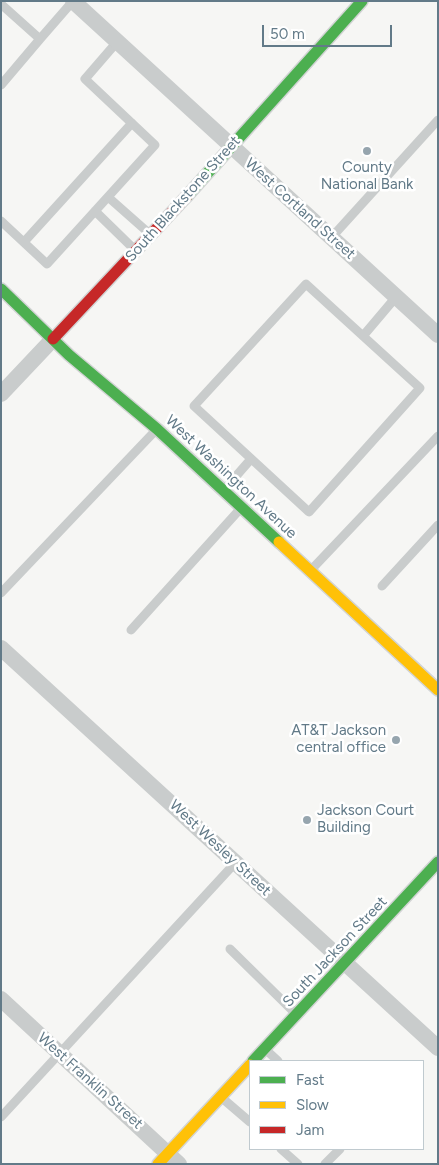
<!DOCTYPE html>
<style>
body{margin:0}
#map{position:relative;width:439px;height:1165px;overflow:hidden;background:#f6f6f4;font-family:Figtree,sans-serif}
canvas{display:block}
.frame{position:absolute;inset:0;border:2px solid #627a88;pointer-events:none}
.legend{position:absolute;left:249px;top:1060px;width:175px;height:90px;box-sizing:border-box;background:#fff;border:1px solid #c0cacf;margin:0;padding:6px 9px;list-style:none;font-size:15px;color:#627a88}
.legend li{display:flex;align-items:center;gap:10px;height:25px}
.legend b{width:25px;border:1px solid #c0cacf}
.scale{position:absolute;left:262px;top:25px;width:130px;height:22px;box-sizing:border-box;border:2px solid #627a88;border-top:0;padding-left:6px;font-size:15px;line-height:18px;white-space:nowrap;color:#627a88;-webkit-text-stroke:4px #fff;paint-order:stroke}
</style>
<div id="map">
<canvas width="439" height="1165"></canvas>
<div class="frame"></div>
<ul class="legend">
<li><b style="height:6px;background:#4caf50"></b>Fast</li>
<li><b style="height:6px;background:#ffc107"></b>Slow</li>
<li><b style="height:6px;background:#c62828"></b>Jam</li>
</ul>
<div class="scale">50 m</div>
</div>
<script>
const ctx = document.querySelector('canvas').getContext('2d');
ctx.lineJoin = 'round';
const toPath = rows => new Path2D(rows.map(r => 'M' + r).join(''));
function strokePath(path, color, width, dash) { ctx.strokeStyle = color; ctx.lineWidth = width; ctx.lineCap = dash ? 'butt' : 'round'; ctx.setLineDash(dash || []); ctx.stroke(path); }
function drawText(font, color, halo, rows, align = 'center') {
  ctx.font = font + ' Figtree,sans-serif'; ctx.lineWidth = 5; ctx.setLineDash([]); ctx.textBaseline = 'middle'; ctx.strokeStyle = halo; ctx.fillStyle = color; for (const [text, x, y, turn = 0] of rows) {
    ctx.save(); ctx.translate(x, y); ctx.rotate((+turn || 0) * Math.PI / 180); ctx.textAlign = isNaN(turn) ? turn : align; if (halo) ctx.strokeText(text, 0, 0); ctx.fillText(text, 0, 0); ctx.restore();
  }
}
const fast = toPath([
 [187,196,362,1],
 [1,289,69,355,157,429,279,542],
 [253,1061,438,862]
]);
const slow = toPath([
 [279,542,438,690],
 [158,1164,250,1065]
]);
const jam = toPath([
 [53,339,187,196]
]);
strokePath(fast, '#d2d4d4', 14);
strokePath(slow, '#d2d4d4', 14);
strokePath(jam, '#d2d4d4', 14);
strokePath(toPath([
 [1,4,40,39,1,85],
 [40,39,73,1],
 [108,197,151,235],
 [95,211,136,251],
 [1,221,47,264,155,145,85,79,117,42],
 [331,238,438,120],
 [24,242,132,123],
 [306,284,420,388,309,512,194,406,306,284],
 [363,336,396,297],
 [223,491,251,459],
 [311,570,438,436],
 [382,586,438,525],
 [1,593,156,430],
 [131,630,241,508],
 [230,949,295,1013],
 [265,1049,278,1061],
 [222,1098,250,1122],
 [1,1117,236,862],
 [281,1149,298,1164],
 [325,1164,340,1149]
]), '#c9cccc', 9);
strokePath(toPath([
 [73,1,438,335],
 [1,394,53,339],
 [1,648,438,1048],
 [1,999,179,1164]
]), '#c9cccc', 16);
strokePath(fast, '#4caf50', 11);
strokePath(slow, '#ffc107', 11);
strokePath(jam, '#c62828', 11);
for (const [x, y, r, color] of [
 [367,151,5,"#96a5ae"],
 [396,740,5,"#96a5ae"],
 [307,820,5,"#96a5ae"]
]) { const dot = new Path2D(); dot.arc(x, y, r, 0, 2 * Math.PI); ctx.fillStyle = color; ctx.fill(dot); strokePath(dot, '#fff', 2); }
drawText('15px', '#627a88', '#fff', [
 ["County",367,168],
 ["National Bank",367,185],
 ["AT&T Jackson",386,731,"right"],
 ["central office",386,748,"right"],
 ["Jackson Court",317,811,"left"],
 ["Building",317,828,"left"]
]);
drawText('15px', '#627a88', '#fff', [
 ["South Blackstone Street",183,199,-48],
 ["West Cortland Street",300,209,42],
 ["West Washington Avenue",231,477,43],
 ["West Wesley Street",220,848,43],
 ["South Jackson Street",335,952,-47],
 ["West Franklin Street",90,1081,42]
]);
</script>
